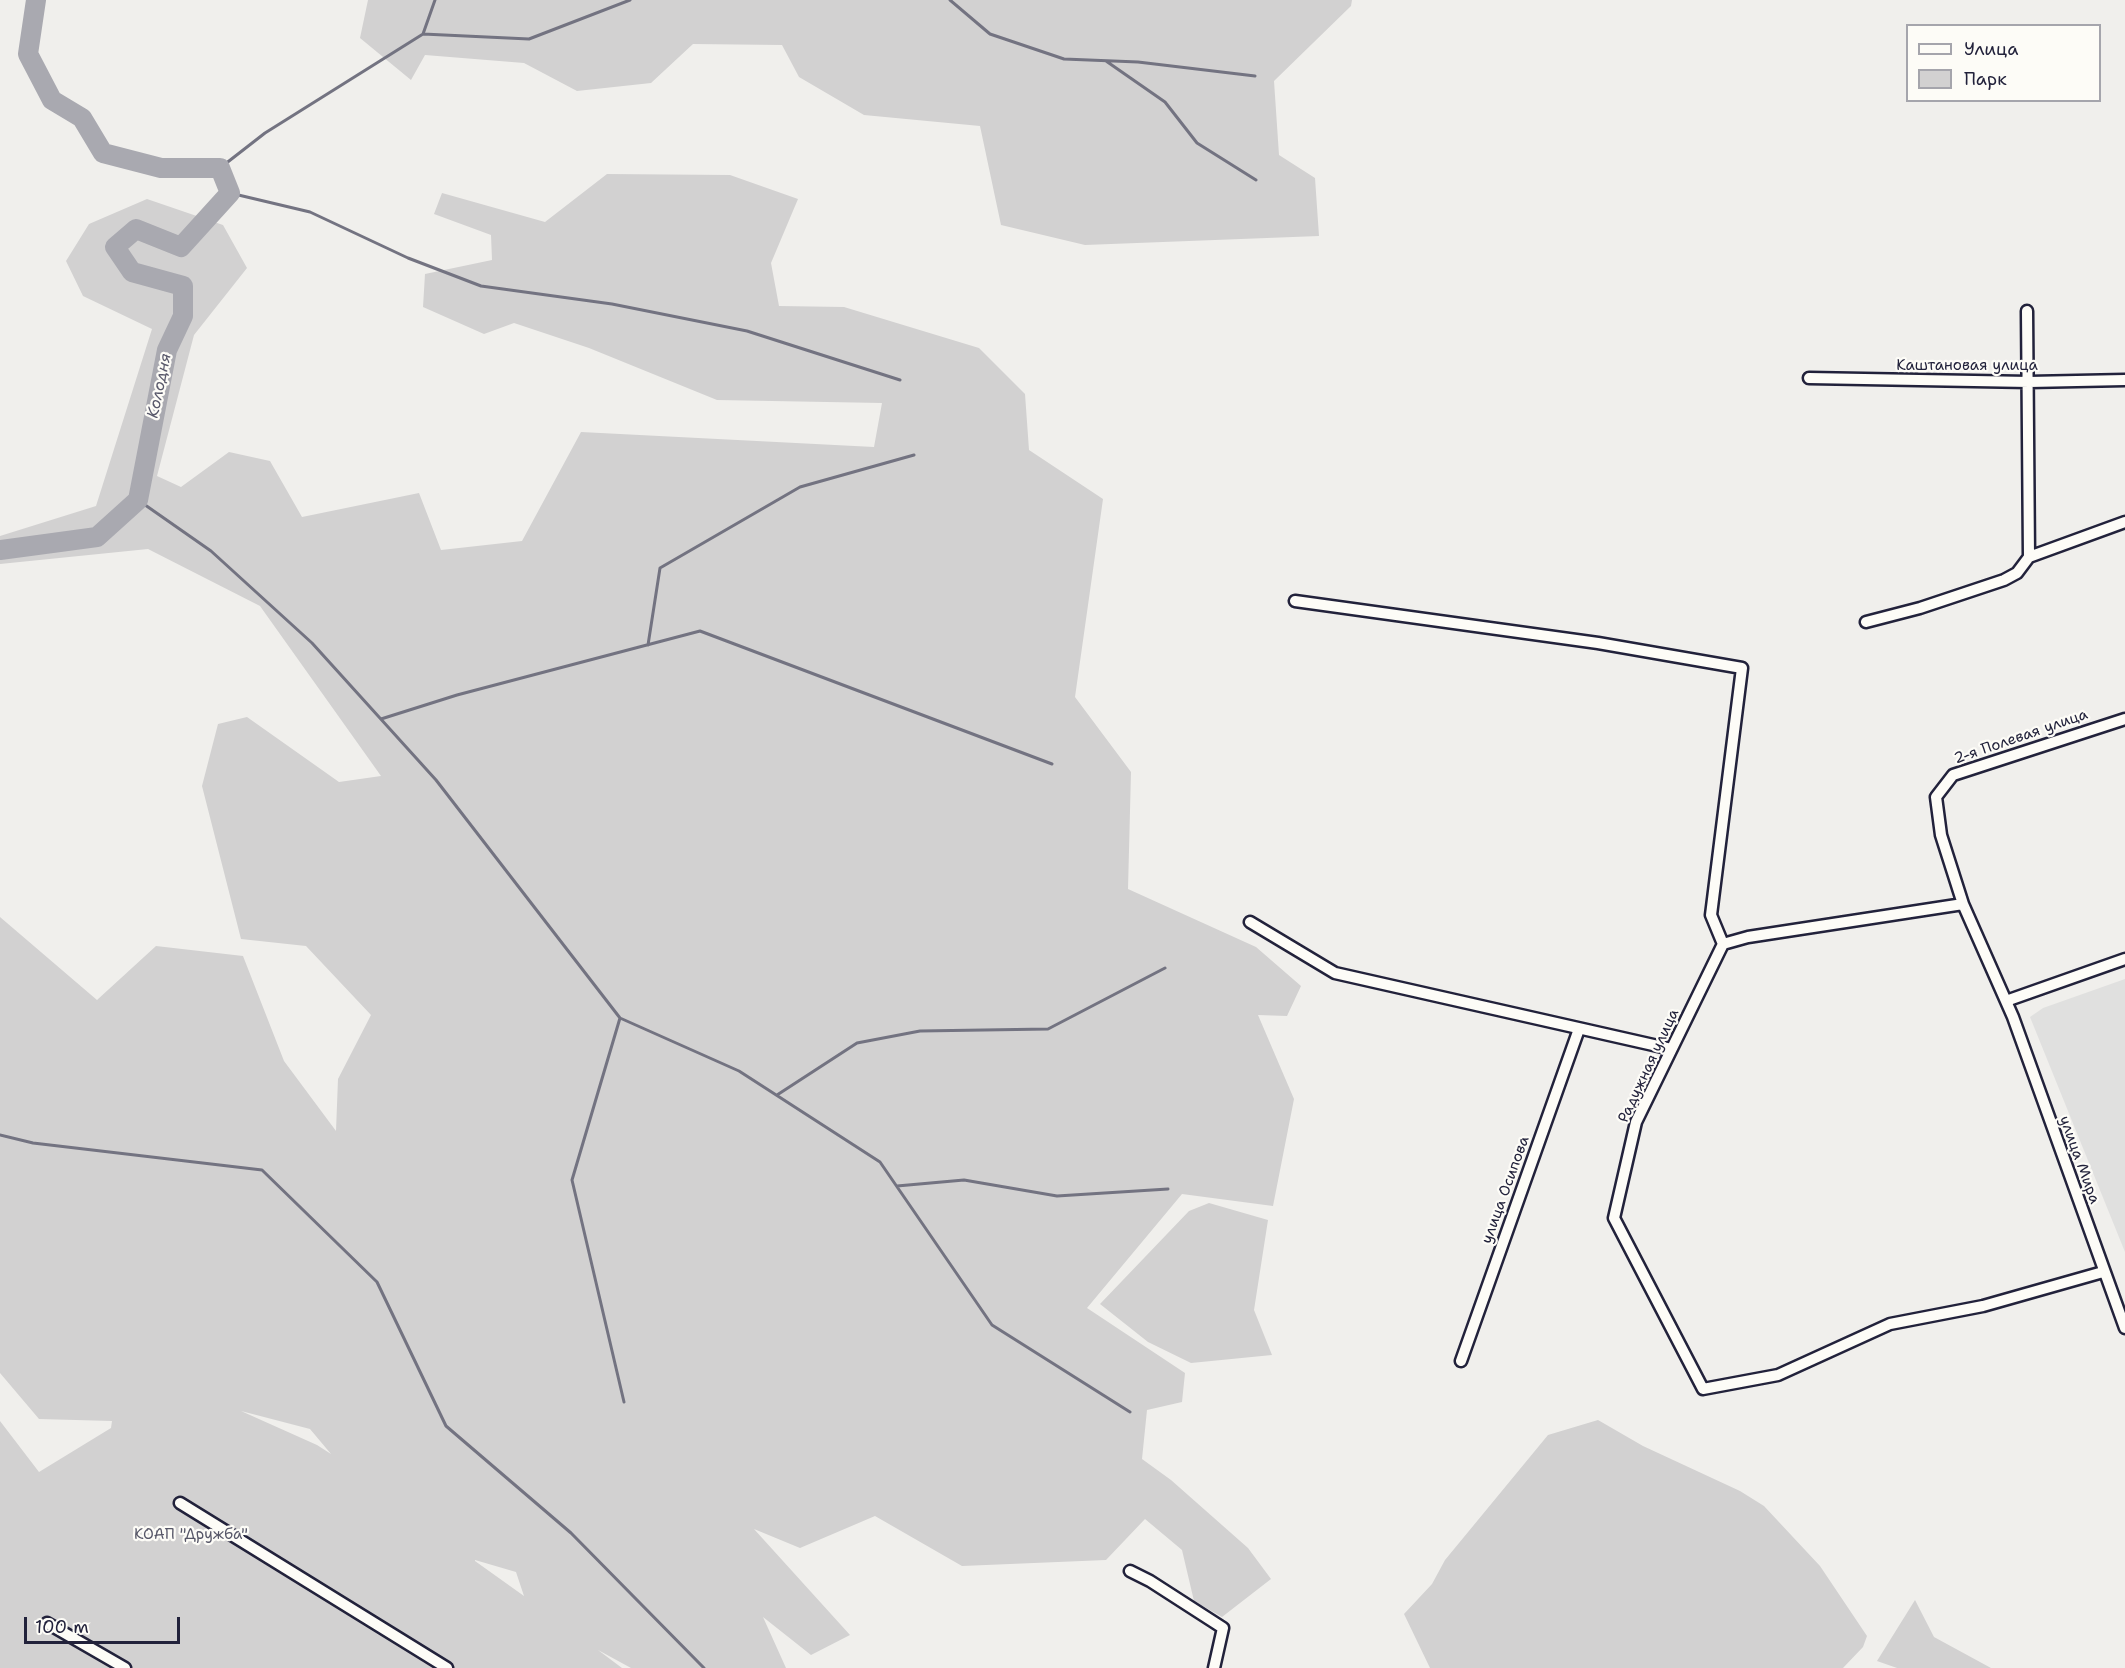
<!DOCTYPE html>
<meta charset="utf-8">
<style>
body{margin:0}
#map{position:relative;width:2125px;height:1668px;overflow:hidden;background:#f0efec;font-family:"Shantell Sans",sans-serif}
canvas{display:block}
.legend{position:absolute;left:1906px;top:24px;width:195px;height:78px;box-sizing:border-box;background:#fdfcf7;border:2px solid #a5a5ac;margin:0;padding:8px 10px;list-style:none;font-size:18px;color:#22223b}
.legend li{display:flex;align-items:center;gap:12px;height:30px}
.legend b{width:30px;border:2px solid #a5a5ac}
.scale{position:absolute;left:24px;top:1617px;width:156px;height:27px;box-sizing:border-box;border:3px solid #22223b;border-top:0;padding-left:8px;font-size:18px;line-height:21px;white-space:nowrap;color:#22223b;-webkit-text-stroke:4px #fdfcf7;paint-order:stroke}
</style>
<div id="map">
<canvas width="2125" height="1668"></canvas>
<ul class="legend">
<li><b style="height:8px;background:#fdfcf7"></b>Улица</li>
<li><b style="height:16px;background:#d2d1d1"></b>Парк</li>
</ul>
<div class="scale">100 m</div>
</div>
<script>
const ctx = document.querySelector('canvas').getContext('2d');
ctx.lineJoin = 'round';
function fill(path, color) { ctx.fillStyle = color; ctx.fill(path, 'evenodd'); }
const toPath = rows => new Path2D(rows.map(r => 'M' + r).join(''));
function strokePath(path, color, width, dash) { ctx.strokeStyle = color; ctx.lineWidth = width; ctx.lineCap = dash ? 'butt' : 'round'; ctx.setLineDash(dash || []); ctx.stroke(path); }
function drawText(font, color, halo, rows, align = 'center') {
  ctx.font = font + ' "Shantell Sans",sans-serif'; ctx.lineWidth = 4.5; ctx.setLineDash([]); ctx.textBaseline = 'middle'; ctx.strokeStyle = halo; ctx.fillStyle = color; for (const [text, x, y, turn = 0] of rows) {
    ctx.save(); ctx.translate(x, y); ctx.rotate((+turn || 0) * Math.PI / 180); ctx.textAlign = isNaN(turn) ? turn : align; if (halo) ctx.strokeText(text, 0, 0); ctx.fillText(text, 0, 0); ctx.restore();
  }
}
fill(toPath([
 [2125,979,2125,1252,2030,1017,2043,1008]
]), '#e0e0df');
fill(toPath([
 [368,0,1352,0,1351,6,1274,81,1279,155,1315,178,1319,236,1085,245,1001,225,980,126,864,115,799,77,782,45,693,44,651,83,577,91,524,63,425,55,411,80,360,38],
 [607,174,730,175,798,199,771,263,779,306,844,307,979,348,1025,394,1029,450,1103,499,1075,697,1131,772,1128,889,1256,947,1301,986,1287,1016,1258,1015,1294,1099,1273,1206,1182,1194,1087,1308,1185,1373,1182,1402,1147,1410,1142,1459,1171,1480,1248,1548,1271,1579,1222,1617,1194,1601,1182,1550,1145,1519,1106,1560,962,1566,875,1516,800,1548,754,1529,850,1635,811,1655,763,1617,786,1668,631,1668,598,1650,622,1668,0,1668,0,1421,39,1472,111,1428,112,1421,39,1419,0,1373,0,917,97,1000,156,946,243,956,284,1061,336,1131,338,1079,371,1015,306,946,241,939,202,786,218,724,247,717,339,782,381,776,260,606,148,549,0,564,0,536,96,506,152,329,83,296,66,261,89,224,147,199,223,225,247,268,194,335,157,476,181,487,229,452,270,461,302,517,419,493,441,550,522,541,581,432,874,447,882,403,717,400,589,348,514,323,484,334,423,307,425,274,492,260,491,235,434,214,442,193,545,222],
 [241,1411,310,1429,331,1454,317,1445],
 [475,1560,516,1572,524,1596,475,1561],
 [1209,1203,1268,1220,1254,1310,1272,1355,1191,1363,1148,1342,1100,1304,1189,1211],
 [1598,1420,1643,1446,1740,1491,1764,1506,1820,1566,1867,1636,1863,1647,1843,1668,1430,1668,1404,1614,1432,1584,1445,1560,1548,1435],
 [1915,1600,1934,1637,1991,1668,1897,1668,1877,1661]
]), '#d2d1d1');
strokePath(toPath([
 [950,0,990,34,1064,59,1138,62,1255,76],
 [423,34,435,0],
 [1106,61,1165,102,1197,143,1256,180],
 [220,168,265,133,423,34,529,39,630,0],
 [230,193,310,212,408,258,481,286,612,304,747,331,900,380],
 [138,500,211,551,312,643,436,780,620,1018,739,1071,880,1162,992,1325,1130,1412],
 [648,645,660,568,800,487,914,455],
 [381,719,457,695,700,631,1052,764],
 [620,1018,572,1180,624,1402],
 [777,1095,857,1043,920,1031,1048,1029,1165,968],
 [0,1135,33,1143,262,1170,377,1282,446,1426,571,1533,704,1668],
 [897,1186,964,1180,1057,1196,1168,1189]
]), '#737381', 3);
strokePath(toPath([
 [0,550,97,537,138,500,167,350,183,316,183,286,132,272,115,247,136,229,181,247,230,193,220,168,161,168,103,153,82,118,52,100,28,54,36,0]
]), '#a9a9b0', 20);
const minor = toPath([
 [2027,311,2029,557],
 [1809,378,2029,382,2125,380],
 [1295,601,1598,643,1742,668,1711,915,1723,944],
 [1866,622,1920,608,2004,580,2017,573,2029,557,2125,522],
 [2125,719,1953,775,1936,797,1941,835,1963,904,2013,1017,2125,1328],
 [1963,904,1748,937,1723,944,1636,1122,1614,1218,1703,1389,1778,1375,1890,1324,1983,1306,2103,1272],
 [1250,922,1335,973,1671,1049],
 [2006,1001,2125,959],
 [1461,1361,1579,1029],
 [180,1503,447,1668],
 [1130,1571,1150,1581,1223,1628,1214,1668],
 [47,1623,125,1668]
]);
strokePath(minor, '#22223b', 15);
strokePath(minor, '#fdfcf7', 10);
drawText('15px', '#22223b', '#fdfcf7', [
 ["Каштановая улица",1967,366],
 ["2-я Полевая улица",2021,737,-19],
 ["Радужная улица",1649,1066,-65],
 ["улица Мира",2079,1160,70],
 ["улица Осипова",1506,1190,-70]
]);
drawText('15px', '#575768', '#fdfcf7', [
 ["КОАП \"Дружба\"",191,1535]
]);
drawText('italic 16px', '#58586a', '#fdfcf7', [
 ["Колодня",160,386,-78]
]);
</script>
